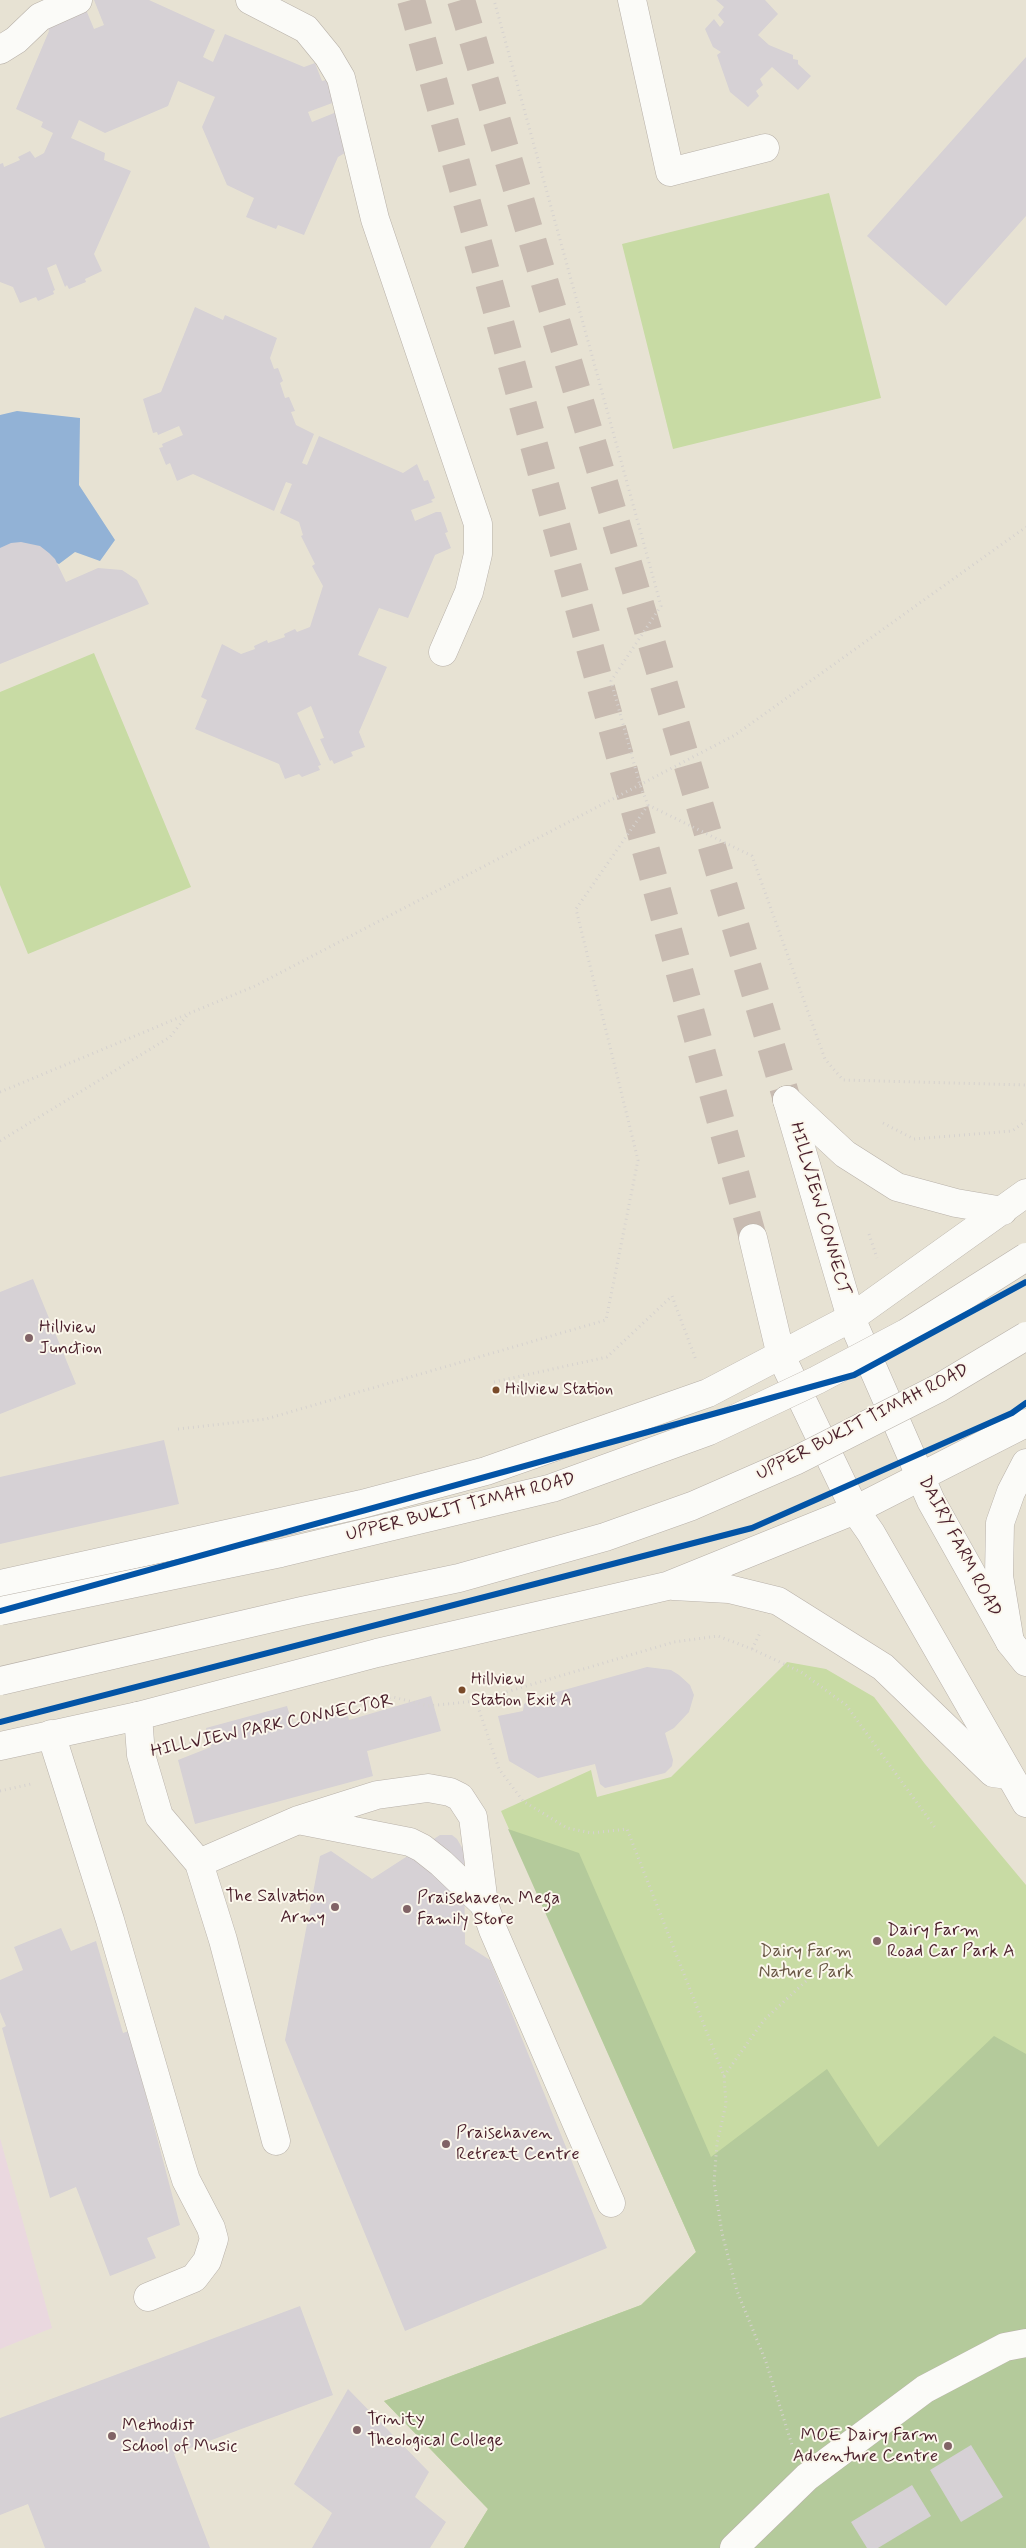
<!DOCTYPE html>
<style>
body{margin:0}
canvas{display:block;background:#e7e2d3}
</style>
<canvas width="1026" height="2548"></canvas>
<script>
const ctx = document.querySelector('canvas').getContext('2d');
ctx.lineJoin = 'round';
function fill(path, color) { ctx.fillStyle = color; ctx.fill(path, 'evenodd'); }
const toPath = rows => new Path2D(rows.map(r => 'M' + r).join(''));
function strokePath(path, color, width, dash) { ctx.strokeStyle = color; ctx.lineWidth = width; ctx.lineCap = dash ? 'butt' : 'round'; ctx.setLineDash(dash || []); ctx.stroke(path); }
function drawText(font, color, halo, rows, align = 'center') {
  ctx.font = font + ' Mynerve,sans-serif'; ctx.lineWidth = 4; ctx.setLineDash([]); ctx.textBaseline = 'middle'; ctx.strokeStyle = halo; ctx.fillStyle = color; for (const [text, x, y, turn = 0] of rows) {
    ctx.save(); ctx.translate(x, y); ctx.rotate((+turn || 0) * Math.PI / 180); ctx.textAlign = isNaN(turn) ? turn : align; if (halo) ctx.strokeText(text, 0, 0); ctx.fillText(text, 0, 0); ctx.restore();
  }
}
fill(toPath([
 [0,2138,52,2328,0,2349]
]), '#ead8df');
fill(toPath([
 [829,193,881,398,673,449,622,244],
 [94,653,191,887,28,954,0,885,0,692],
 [787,1662,826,1669,874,1697,925,1764,1026,1885,1026,2548,464,2548,488,2509,384,2401,641,2305,696,2252,501,1811,591,1770,597,1797,671,1777]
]), '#c8dba4');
fill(toPath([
 [508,1829,579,1853,711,2157,827,2069,878,2147,994,2036,1026,2054,1026,2548,464,2548,488,2509,384,2401,641,2305,696,2252]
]), '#b4ca9b');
fill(toPath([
 [17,411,80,418,79,485,115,540,100,561,75,552,59,564,15,547,0,548,0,415]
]), '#92b2d6');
fill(toPath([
 [82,0,94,29,104,25,94,0,149,0,215,30,203,57,213,62,225,34,304,67,315,63,322,81,326,80,335,102,308,112,312,122,339,111,350,150,338,157,304,235,278,225,276,229,246,217,254,198,227,185,202,127,215,97,178,81,168,106,105,133,79,120,71,138,105,153,104,160,131,171,94,254,102,271,85,279,86,282,69,289,67,285,65,287,56,264,47,268,55,290,53,291,54,294,38,301,36,297,20,303,13,287,0,282,0,164,3,163,4,167,20,160,18,157,30,151,35,158,44,153,53,133,41,127,43,122,16,109,49,31,44,19],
 [716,0,765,0,778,14,758,35,769,45,793,55,793,59,798,60,798,64,811,76,798,90,772,67,760,79,763,85,756,91,759,96,748,107,730,92,717,55,721,52,713,47,705,29,714,19,720,27,724,22,718,15,724,7],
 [1026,57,1026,216,946,306,867,236],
 [195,307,223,320,225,315,277,338,270,358,274,369,278,368,283,381,280,383,285,398,289,397,295,411,291,412,296,425,314,434,302,463,307,465,319,436,403,473,417,464,424,481,428,480,435,498,431,500,433,502,411,510,415,521,436,512,441,512,448,532,445,533,451,548,435,555,408,618,379,608,358,655,387,667,359,732,365,747,351,752,353,756,334,764,332,760,330,761,320,739,324,738,311,706,297,713,321,765,318,766,320,770,302,777,299,774,285,779,279,764,195,729,207,700,201,697,222,644,241,654,255,649,254,646,267,640,268,643,285,637,284,634,295,629,297,632,310,627,323,586,312,566,315,564,301,536,303,535,299,522,280,513,292,484,286,482,274,511,193,474,177,481,170,463,166,465,159,448,163,447,162,444,183,435,179,426,158,435,157,432,153,433,143,399,161,392],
 [21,542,40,546,49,553,55,559,66,582,98,568,122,570,137,580,149,604,0,664,0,548,11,543],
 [33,1279,76,1384,0,1414,0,1292],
 [164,1440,179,1504,0,1544,0,1477],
 [647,1667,671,1670,679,1675,690,1685,694,1695,689,1712,674,1728,665,1733,673,1760,672,1766,665,1773,605,1788,600,1784,595,1764,538,1778,509,1761,498,1716,523,1711,524,1704,535,1698],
 [431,1696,441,1731,367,1751,373,1776,195,1824,178,1760,211,1747,206,1728,287,1706,292,1723,346,1708,349,1720],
 [440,1835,452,1835,457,1839,464,1851,465,1944,490,1960,607,2248,405,2331,285,2040,320,1856,331,1851,372,1879],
 [61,1928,71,1951,96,1941,123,2033,129,2031,180,2225,147,2238,156,2258,110,2276,76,2187,50,2198,2,2028,6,2026,0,2012,0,1980,23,1970,14,1947],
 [300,2306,333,2395,174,2454,210,2548,45,2548,28,2504,0,2515,0,2418],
 [348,2389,429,2472,415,2497,446,2522,430,2548,312,2548,332,2513,294,2484],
 [971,2445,1003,2497,961,2522,930,2470],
 [912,2485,931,2516,878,2548,867,2548,851,2522]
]), '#d6d1d5');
strokePath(toPath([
 [411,0,753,1238],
 [461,0,787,1100]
]), '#c8bbb1', 28, [28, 14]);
const minor = toPath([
 [250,0,306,29,328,56,341,78,375,219,478,524,478,554,469,592,443,652],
 [632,0,670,172,765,148],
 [0,50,16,40,40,17,78,0],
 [787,1100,851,1318],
 [753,1238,781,1356],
 [138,1716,141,1755,159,1816,199,1863,223,1940,276,2141],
 [51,1734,110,1920,180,2161,186,2180,211,2228,214,2239,207,2261,194,2278,148,2297],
 [298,1820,410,1842,422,1848,441,1863,484,1904],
 [199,1863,298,1820,377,1795,428,1788,450,1792,460,1797,473,1817,484,1904,493,1930,611,2203],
 [734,2548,807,2477,925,2389,1005,2347,1026,2343]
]);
const major = toPath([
 [851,1318,931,1501,1010,1642,1026,1662],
 [781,1356,855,1510,871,1533,1026,1803]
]);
const highway = toPath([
 [787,1100,845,1154,897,1187,956,1203,1003,1211],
 [0,1584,362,1504,486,1471,708,1393,851,1318,1026,1193],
 [673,1586,729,1589,778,1601,883,1667,993,1773,1008,1775],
 [1010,1642,999,1576,1000,1523,1011,1492,1026,1463],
 [0,1746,138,1716,377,1653,667,1586,855,1510,1026,1423]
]);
strokePath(minor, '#b8b1a9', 29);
strokePath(major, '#b8b1a9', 29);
strokePath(highway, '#b8b1a9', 29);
strokePath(toPath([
 [648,805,752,856,825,1059,843,1080,1026,1085],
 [0,1092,255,986,735,735,1026,527],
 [883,1123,914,1139,1012,1131,1026,1121],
 [0,1141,170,1037,189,1013],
 [869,1234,877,1258],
 [494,1382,607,1357,672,1296,696,1360],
 [178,1429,266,1419,606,1320,638,1160,576,909,648,805,640,785,611,681,661,606,494,0],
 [752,1649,761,1631],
 [476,1701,499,1769,523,1801,567,1828,592,1833,627,1829,724,2076,726,2104,717,2143,714,2182,722,2233,737,2291,766,2362,792,2445],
 [175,1747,393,1697,428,1706,476,1701,674,1642,718,1636,752,1649,801,1672,846,1705,936,1829],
 [0,1791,31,1784],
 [724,2076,764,2020,830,1959]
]), '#d6d2cf', 3, [1, 4]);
strokePath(minor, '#fbfbf8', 28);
strokePath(major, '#fbfbf8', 28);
strokePath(highway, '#fbfbf8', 28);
const highwayBridge = toPath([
 [0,1611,281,1553,552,1488,709,1431,817,1380,906,1333,1026,1257],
 [0,1681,302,1611,459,1578,605,1537,692,1506,795,1461,939,1388,1026,1336]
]);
strokePath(highwayBridge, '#b8b1a9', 29, []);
strokePath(highwayBridge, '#fbfbf8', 28);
strokePath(toPath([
 [0,1611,854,1375,1026,1282],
 [0,1722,752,1528,1012,1413,1026,1403]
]), '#0354a6', 6);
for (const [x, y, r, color] of [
 [29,1338,5,"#816366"],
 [496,1390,4.5,"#7a4b2a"],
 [462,1690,4.5,"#7a4b2a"],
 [335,1907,5,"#816366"],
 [407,1909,5,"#816366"],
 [877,1941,5,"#816366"],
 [446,2144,5,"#816366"],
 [357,2430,5,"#816366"],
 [112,2436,5,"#816366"],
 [948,2446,5,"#816366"]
]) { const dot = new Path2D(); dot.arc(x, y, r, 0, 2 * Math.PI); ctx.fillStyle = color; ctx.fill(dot); strokePath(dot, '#fbf7ec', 2); }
drawText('17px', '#4a1f2b', '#fbf7ec', [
 ["Hillview Station",505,1390],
 ["Hillview",471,1680],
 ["Station Exit A",471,1701]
], 'left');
drawText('18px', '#4a1f2b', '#fbf7ec', [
 ["HILLVIEW CONNECT",819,1209,74],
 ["UPPER BUKIT TIMAH ROAD",863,1423,-27],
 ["UPPER BUKIT TIMAH ROAD",461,1508,-14],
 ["DAIRY FARM ROAD",959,1547,62],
 ["HILLVIEW PARK CONNECTOR",272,1727,-12]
]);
drawText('18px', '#4a1f2b', '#fbf7ec', [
 ["Hillview",39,1328],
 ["Junction",39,1349],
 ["The Salvation",325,1897,"right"],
 ["Army",325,1918,"right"],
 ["Praisehaven Mega",417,1899],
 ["Family Store",417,1920],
 ["Dairy Farm",887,1931],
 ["Road Car Park A",887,1952],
 ["Praisehaven",456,2134],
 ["Retreat Centre",456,2155],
 ["Trinity",367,2420],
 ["Theological College",367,2441],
 ["Methodist",122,2426],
 ["School of Music",122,2447],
 ["MOE Dairy Farm",938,2436,"right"],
 ["Adventure Centre",938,2457,"right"]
], 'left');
drawText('18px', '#685644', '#fbf7ec', [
 ["Dairy Farm",806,1952],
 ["Nature Park",806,1973]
]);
</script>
